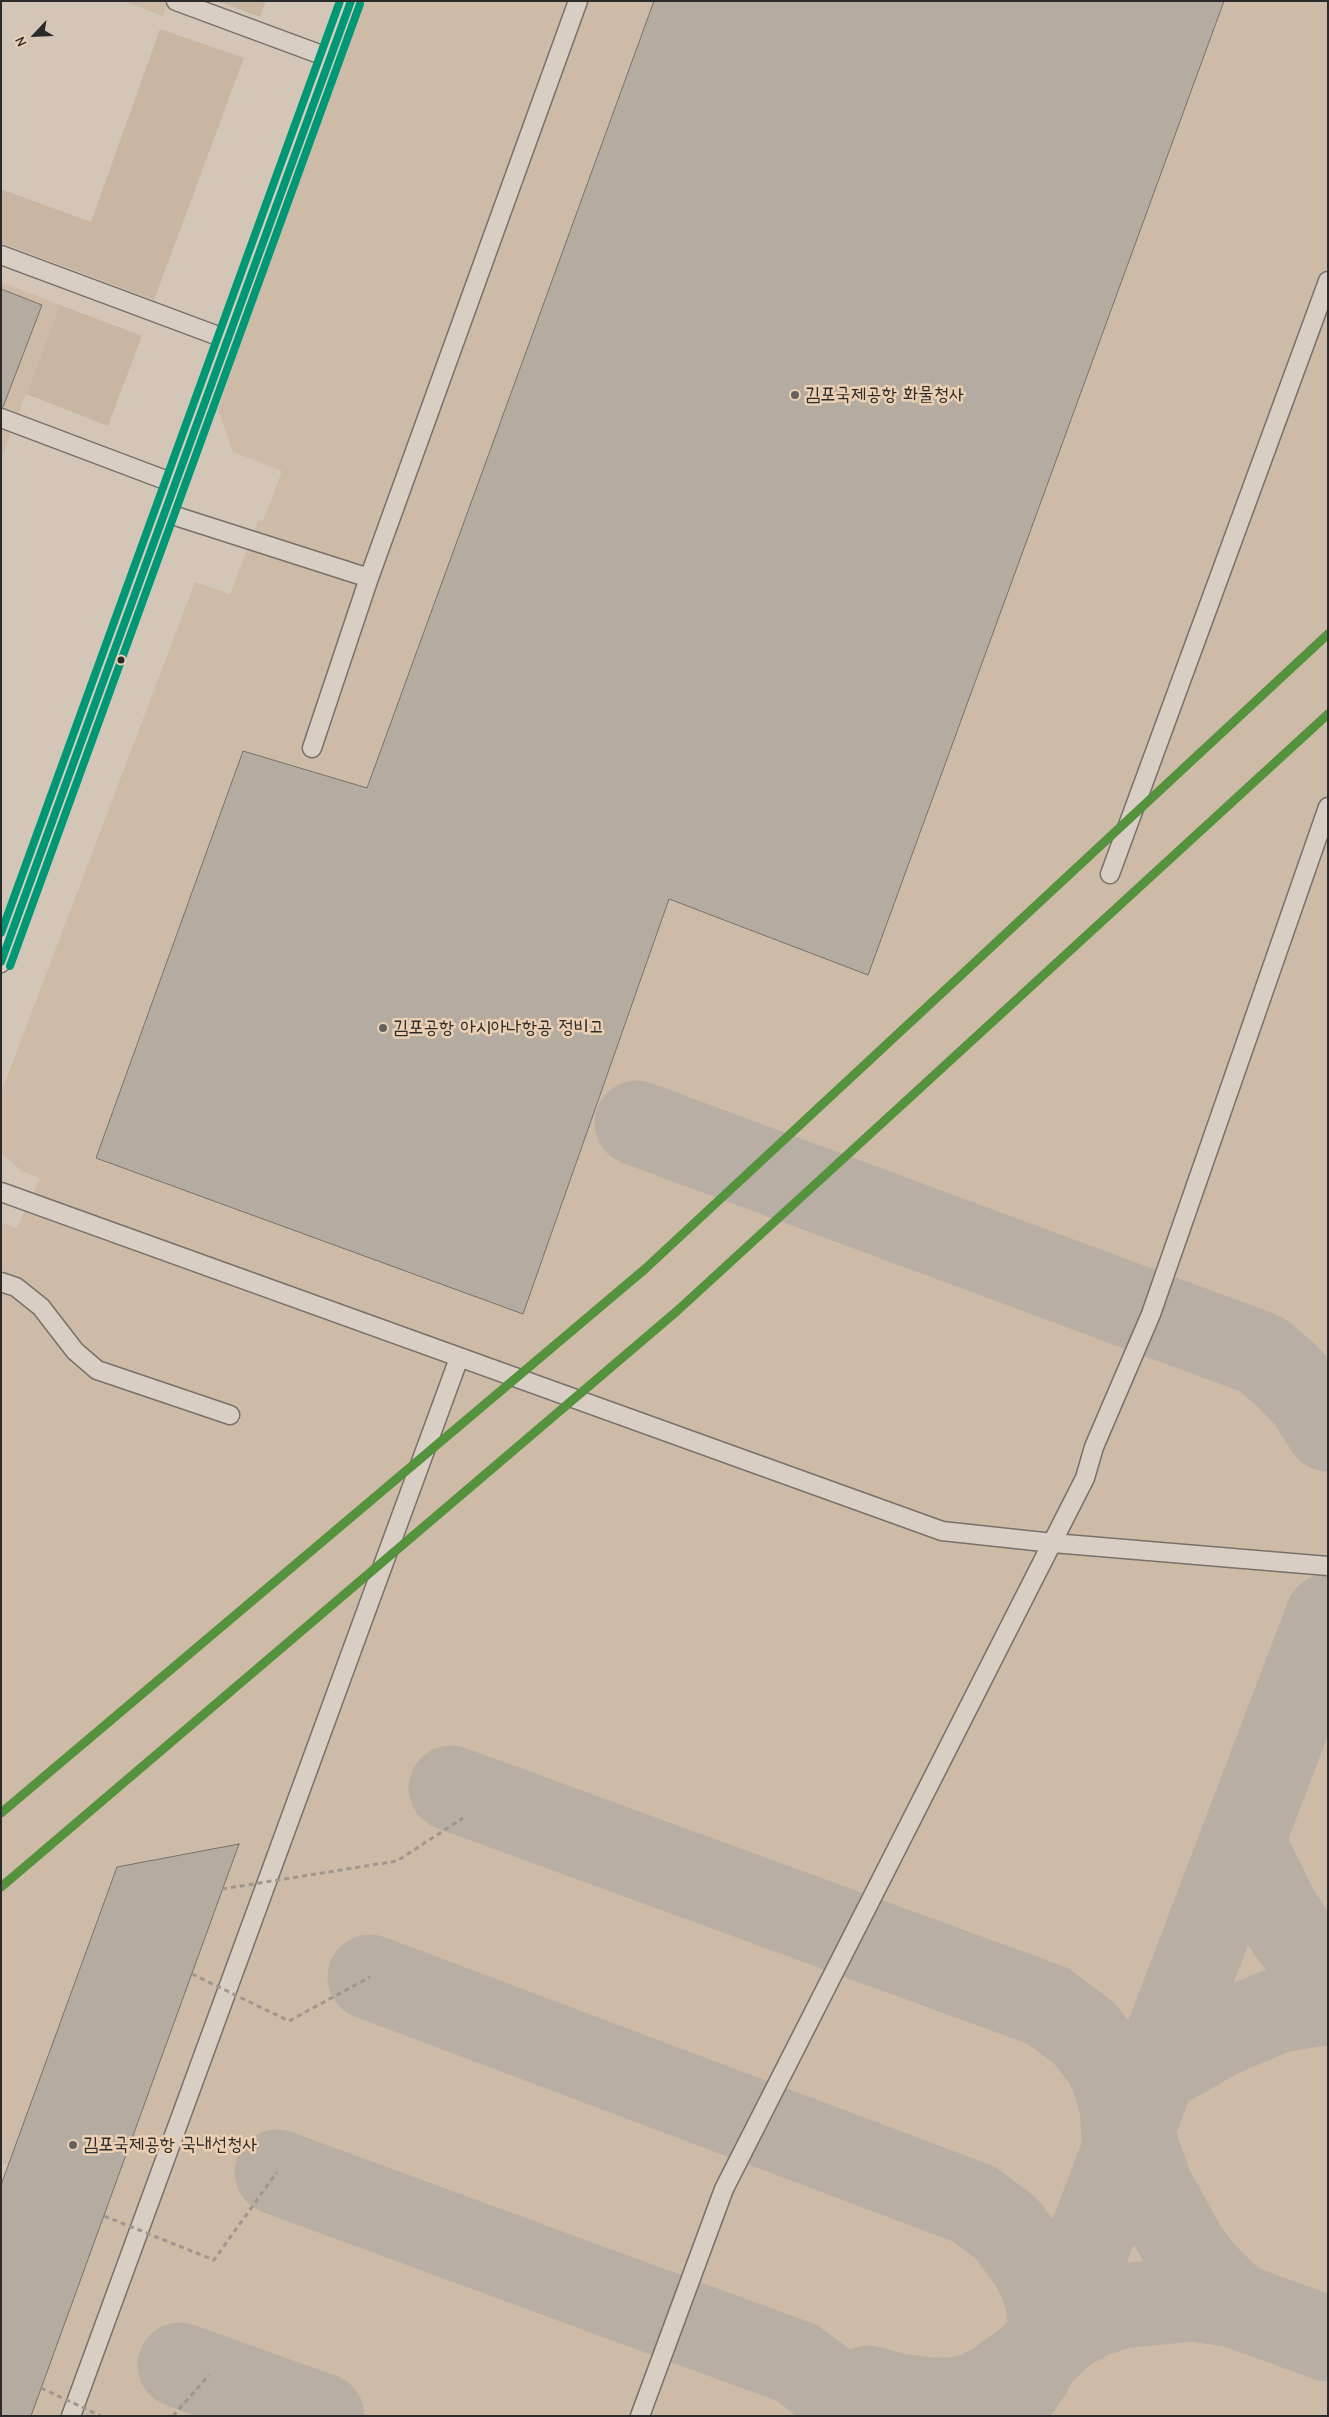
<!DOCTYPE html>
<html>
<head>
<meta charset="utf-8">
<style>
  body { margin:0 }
  #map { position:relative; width:1329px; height:2417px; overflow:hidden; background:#d4c6b7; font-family:"Comic Neue",sans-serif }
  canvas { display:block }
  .frame { position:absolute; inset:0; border:2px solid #2b2b2b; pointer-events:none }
  .north { position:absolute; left:10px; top:10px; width:50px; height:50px; -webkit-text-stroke:4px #ecd0b3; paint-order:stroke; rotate:245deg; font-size:14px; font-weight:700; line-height:20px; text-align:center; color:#2b2b2b }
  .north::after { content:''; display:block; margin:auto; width:18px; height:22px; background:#2b2b2b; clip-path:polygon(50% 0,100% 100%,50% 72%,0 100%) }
</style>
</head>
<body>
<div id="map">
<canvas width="1329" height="2417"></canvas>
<div class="frame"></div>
<div class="north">N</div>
</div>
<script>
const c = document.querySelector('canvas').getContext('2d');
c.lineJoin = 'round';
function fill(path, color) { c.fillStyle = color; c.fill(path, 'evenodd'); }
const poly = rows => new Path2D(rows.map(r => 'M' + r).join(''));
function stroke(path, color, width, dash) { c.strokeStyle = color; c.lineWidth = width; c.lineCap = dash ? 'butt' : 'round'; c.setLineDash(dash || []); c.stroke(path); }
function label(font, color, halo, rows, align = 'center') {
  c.font = font + ' "Comic Neue","Poor Story",sans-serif'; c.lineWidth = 5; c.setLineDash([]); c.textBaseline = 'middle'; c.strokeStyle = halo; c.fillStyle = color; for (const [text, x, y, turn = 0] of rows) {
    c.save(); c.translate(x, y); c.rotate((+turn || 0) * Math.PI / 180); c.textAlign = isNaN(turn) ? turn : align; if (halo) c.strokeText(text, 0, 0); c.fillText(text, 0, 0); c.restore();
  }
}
const built = poly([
  [122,1,168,1,163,16],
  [365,1,1328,1,1328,2416,1,2416,1,2185,8,2165,1,2163,1,1223,17,1228,40,1178,23,1172,1,1153,1,1093,195,582,230,594,258,520,263,521,282,471,233,452,218,410,247,322],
  [1,282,60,305,1,459]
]);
const green = poly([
  [216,1,266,1,260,17],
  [160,29,244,58,154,300,1,243,1,189,91,222],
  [60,305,142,336,108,426,26,394]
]);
const taxiway = poly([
  [637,1123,1261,1354,1287,1376,1308,1398,1328,1429],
  [451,1788,1048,2006,1084,2033,1103,2057,1113,2075,1122,2107,1125,2153],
  [1243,1842,1275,1908,1291,1933,1328,1979],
  [370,1977,974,2204,1007,2229,1031,2262,1042,2282,1048,2304,1051,2331],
  [1156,2071,1219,2035,1279,2010,1328,2002],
  [1132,2134,1150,2186,1186,2251,1203,2273,1235,2305,1328,2339],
  [277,2172,797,2363,820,2380,838,2398,851,2416],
  [1038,2356,1065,2330,1091,2316,1121,2306,1192,2299,1235,2305],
  [180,2365,322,2416],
  [868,2388,897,2396,930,2400,955,2400,977,2395,995,2385,1027,2362,1042,2347],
  [999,2416,1030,2371,1068,2298,1328,1616]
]);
const building = poly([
  [654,1,1224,1,868,975,669,899,523,1314,96,1158,243,751,367,788,654,1],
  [1,289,42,305,3,407,1,407,1,289],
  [239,1844,31,2416,1,2416,1,2185,117,1867,239,1844]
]);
const path = poly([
  [173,2416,209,2375]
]);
const lane = poly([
  [176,1,330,58],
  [1,255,229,340],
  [1,418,176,484],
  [166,513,369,578],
  [312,748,369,578,578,1],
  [1110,874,1328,281],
  [1,963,351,1],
  [1,1192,942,1531,1053,1543,1328,1566],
  [1,1282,16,1287,41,1307,75,1351,97,1370,230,1415],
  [71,2416,459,1358],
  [640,2416,724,2189,1085,1478,1094,1447,1151,1314,1328,807]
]);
const pathBridge = poly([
  [222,1889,397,1861,463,1818],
  [192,1974,289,2021,370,1977],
  [104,2216,214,2260,277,2172],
  [41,2388,101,2416]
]);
const bus1 = poly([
  [1,962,351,1]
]);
const bus2 = poly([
  [10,966,360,4]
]);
const bus3 = poly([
  [1,933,340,1]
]);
const rail1 = poly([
  [1,1813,645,1269,1328,634],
  [1,1887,677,1311,1328,714]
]);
const markers = [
  [795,395,5,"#66615c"],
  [121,660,4.5,"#2b2b2b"],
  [383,1028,5,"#66615c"],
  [73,2145,5,"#66615c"]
];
const poiNames = [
  ["김포국제공항 화물청사",805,395],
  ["김포공항 아시아나항공 정비고",393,1028],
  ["김포국제공항 국내선청사",83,2145]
];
fill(built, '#cebba7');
fill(green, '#c8b6a3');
stroke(taxiway, '#b9aea3', 85);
fill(building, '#b5aca1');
stroke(building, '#77716a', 1);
stroke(lane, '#77716a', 21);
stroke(path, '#9e968f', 3, [5, 4]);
stroke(lane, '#d8cec4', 18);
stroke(pathBridge, '#9e968f', 3, [5, 4]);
stroke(bus1, '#009775', 8);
stroke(bus2, '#009775', 8);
stroke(bus3, '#009775', 8);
stroke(rail1, '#54923d', 9);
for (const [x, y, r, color] of markers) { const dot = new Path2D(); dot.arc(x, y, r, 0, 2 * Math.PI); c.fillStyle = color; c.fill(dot); stroke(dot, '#ecd0b3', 2); }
label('19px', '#2b2b2b', '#ecd0b3', poiNames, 'left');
</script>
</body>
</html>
